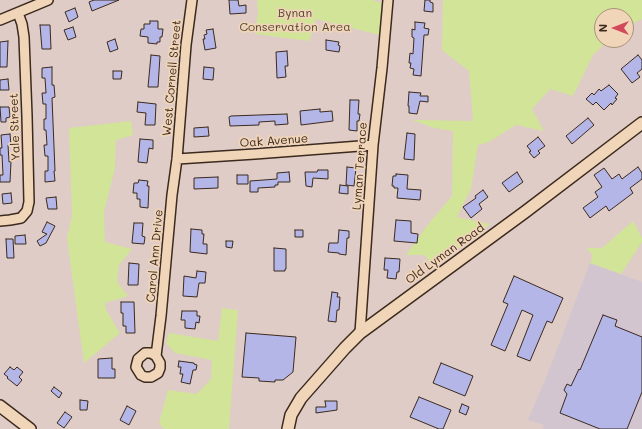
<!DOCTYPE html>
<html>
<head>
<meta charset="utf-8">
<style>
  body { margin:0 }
  #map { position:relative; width:642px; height:429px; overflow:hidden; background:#dfccc6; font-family:Mali,sans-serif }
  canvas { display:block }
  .north { position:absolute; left:594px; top:8px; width:40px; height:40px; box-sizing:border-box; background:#f1d5b8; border:1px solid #a8917a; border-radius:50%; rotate:270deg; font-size:11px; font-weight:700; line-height:16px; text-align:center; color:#3b2a1e }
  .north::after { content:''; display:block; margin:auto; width:14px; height:18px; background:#d1495b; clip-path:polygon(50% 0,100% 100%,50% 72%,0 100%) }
</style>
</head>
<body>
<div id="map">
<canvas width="642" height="429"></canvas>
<div class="north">N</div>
</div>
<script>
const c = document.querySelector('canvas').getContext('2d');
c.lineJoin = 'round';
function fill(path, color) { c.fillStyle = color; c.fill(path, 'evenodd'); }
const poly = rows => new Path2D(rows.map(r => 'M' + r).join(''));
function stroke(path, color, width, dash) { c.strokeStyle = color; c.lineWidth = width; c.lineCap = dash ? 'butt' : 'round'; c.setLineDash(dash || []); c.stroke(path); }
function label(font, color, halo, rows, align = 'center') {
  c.font = font + ' Mali,sans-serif'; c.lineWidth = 3.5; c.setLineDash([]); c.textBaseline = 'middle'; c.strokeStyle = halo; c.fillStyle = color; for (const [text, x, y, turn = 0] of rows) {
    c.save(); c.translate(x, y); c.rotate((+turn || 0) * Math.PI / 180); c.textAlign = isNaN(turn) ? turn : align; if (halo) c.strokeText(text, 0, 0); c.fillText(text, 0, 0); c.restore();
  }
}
const built = poly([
  [590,263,642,282,642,429,543,429,544,425,528,420,546,378]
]);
const green = poly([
  [257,0,372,0,382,3,380,35,316,19,309,41,255,34,258,12],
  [443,0,642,0,642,19,626,27,626,16,602,16,602,40,609,40,593,55,573,96,550,89,532,109,544,131,516,125,489,142,478,145,471,189,457,217,490,224,433,268,425,255,406,255,426,227,452,196,453,131,434,128,412,120,473,121,469,71,442,50],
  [131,121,133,135,116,140,115,168,104,212,105,242,132,249,119,265,117,282,128,296,105,303,106,310,120,333,84,363,67,238,72,215,69,128],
  [633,221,642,238,642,242,621,274,590,263,593,256,587,248,602,248],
  [222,308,238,310,229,429,164,429,159,423,168,390,197,394,211,379,212,360,175,353,166,343,169,333,218,341]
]);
const building = poly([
  [94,0,119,0,92,11,89,2,94,0],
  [229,0,238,0,239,6,246,5,246,13,230,14,229,0],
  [425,0,430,0,430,2,433,3,433,12,424,11,425,0],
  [75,8,78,17,69,22,65,12,75,8],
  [150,21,158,21,158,29,163,29,162,37,160,37,160,42,157,42,157,44,148,43,148,37,140,36,141,29,144,29,144,24,150,24,150,21],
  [415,22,425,23,424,28,429,29,428,35,424,35,421,76,413,75,414,69,410,68,411,63,409,63,410,53,413,54,414,38,412,37,412,29,415,30,415,22],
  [40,25,50,25,51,49,42,49,40,25],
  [73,27,76,37,68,40,64,30,73,27],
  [213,29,216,48,205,50,203,39,205,39,204,35,207,34,206,30,213,29],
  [115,39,118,49,110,52,107,42,115,39],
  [326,40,339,42,338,45,340,46,339,52,326,50,326,40],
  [8,41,7,67,0,67,0,42,8,41],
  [287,51,288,66,285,66,286,77,277,78,276,52,287,51],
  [151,55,160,56,158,87,148,87,151,55],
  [638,55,642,60,642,69,637,73,640,77,632,83,621,69,638,55],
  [52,67,52,85,54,85,55,97,52,98,55,171,54,171,55,181,45,182,45,171,48,171,48,156,45,156,44,145,47,145,46,130,44,130,44,119,46,119,46,104,43,104,42,93,46,93,45,78,42,78,42,68,52,67],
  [204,67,214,68,213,80,203,79,204,67],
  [113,71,122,71,121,79,113,79,113,71],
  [8,79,9,90,0,90,0,80,8,79],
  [609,85,618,94,615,98,617,99,612,105,611,103,604,110,596,102,593,105,586,99,592,93,594,95,599,89,601,91,609,85],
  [409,92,421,93,420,96,428,96,428,102,420,101,417,114,409,113,409,106,408,106,409,92],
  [350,100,359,100,358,114,360,114,359,121,357,121,357,131,349,130,350,100],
  [138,102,156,104,155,125,145,125,146,113,137,112,138,102],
  [0,107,9,107,10,117,6,118,6,122,1,122,0,107],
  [320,109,320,112,332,111,333,121,301,125,300,111,320,109],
  [287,114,288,124,275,125,275,121,259,122,259,125,230,126,229,117,231,116,287,114],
  [588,118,594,125,572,144,566,136,588,118],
  [208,127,209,136,194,137,194,128,208,127],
  [407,133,415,134,414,160,404,159,407,133],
  [10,134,11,145,8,145,9,162,11,161,10,182,0,182,0,175,3,175,2,155,0,155,0,148,2,148,1,135,10,134],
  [538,137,545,146,538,151,540,153,534,158,529,152,531,151,527,146,538,137],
  [140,139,153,140,153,149,149,148,147,163,138,162,140,139],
  [347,167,356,168,354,186,346,185,347,167],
  [638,167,642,173,642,179,630,188,633,193,609,211,606,206,590,218,583,208,598,197,595,192,602,187,594,175,604,168,612,179,619,174,622,179,638,167],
  [318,170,328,170,328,179,313,178,312,187,306,186,305,172,317,172,318,170],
  [289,172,290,182,278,182,278,185,275,185,275,187,258,188,258,192,250,192,250,181,277,179,277,173,289,172],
  [517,172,523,182,509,192,502,183,517,172],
  [396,174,408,175,407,189,421,190,420,200,397,198,398,188,394,188,394,186,392,186,393,176,396,176,396,174],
  [237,175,248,175,248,184,237,184,237,175],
  [218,177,218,188,194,189,194,178,218,177],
  [139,180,148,181,147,186,149,186,148,208,140,207,140,199,137,199,137,193,133,193,134,183,138,183,139,180],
  [340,185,348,186,348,194,339,193,340,185],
  [483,190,488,197,479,204,482,209,471,218,463,207,476,198,475,196,483,190],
  [11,193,12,203,3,204,2,194,11,193],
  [56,197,57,209,48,209,46,198,56,197],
  [396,220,411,221,411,233,418,234,417,243,394,241,396,220],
  [47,222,55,226,46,243,40,246,37,241,47,234,42,232,47,222],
  [134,223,143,223,142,236,145,237,144,244,132,243,134,223],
  [191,229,202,230,202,234,204,234,203,244,207,244,207,254,190,252,191,229],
  [295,230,303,230,303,237,295,237,295,230],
  [339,230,349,231,349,238,347,238,346,255,339,254,339,253,328,252,329,243,338,243,339,230],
  [25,235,26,244,15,244,15,236,25,235],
  [6,239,13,239,14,258,7,258,6,239],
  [226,241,233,241,232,248,226,247,226,241],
  [274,248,286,249,286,269,285,269,285,271,274,271,274,248],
  [385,258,400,259,399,272,397,272,396,279,387,278,388,270,384,270,385,258],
  [129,263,139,264,138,285,128,285,129,263],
  [197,271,206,272,205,283,199,283,197,297,183,296,184,276,196,278,197,271],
  [514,276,563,298,552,323,547,321,530,361,517,356,533,315,522,310,505,351,491,345,508,304,503,302,514,276],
  [332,292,338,293,337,297,340,297,339,310,337,310,336,322,328,321,332,292],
  [121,302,134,302,135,333,126,333,126,326,123,326,123,313,121,313,121,302],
  [182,311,197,311,197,316,200,316,199,323,196,322,195,329,185,328,185,320,181,320,182,311],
  [603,315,617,320,615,326,642,337,642,392,627,429,600,429,560,413,567,394,564,390,567,384,571,386,579,369,580,370,603,315],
  [246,333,296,337,293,372,283,380,275,380,275,382,259,381,259,378,242,377,246,333],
  [112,358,112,369,115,369,115,378,98,378,98,359,112,358],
  [179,361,194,363,194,364,197,365,196,370,193,370,190,384,181,382,183,374,180,374,181,367,178,367,179,361],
  [441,363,473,376,465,396,433,383,441,363],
  [10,367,14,370,17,367,23,372,19,377,22,380,17,386,7,378,8,377,4,374,10,367],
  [54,387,62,393,59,398,51,391,54,387],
  [419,397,451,410,443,429,439,429,410,417,419,397],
  [80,400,88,401,87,410,80,410,80,400],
  [325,401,337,401,337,410,316,413,316,407,326,407,325,401],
  [462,404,469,407,466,415,459,412,462,404],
  [127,406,136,411,129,425,120,420,127,406],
  [65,412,72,417,64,428,57,423,65,412]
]);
const minor = poly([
  [0,20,48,0],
  [177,159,255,154,373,145],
  [0,221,10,220,21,218,27,211,29,202,27,116,24,37,22,24,18,13],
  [360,333,373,145,382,68,388,0],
  [156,356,151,353,145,353,138,359,136,367,141,375,145,377,151,377,158,373,160,368,160,363,156,356,161,316,172,195,177,159,186,45,192,0]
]);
const major = poly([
  [0,406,30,429],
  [288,429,291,415,301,398,345,348,360,333,525,212,642,123]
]);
const parkNames = [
  ["Bynan",295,13],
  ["Conservation Area",295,27]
];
const streetNames = [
  ["West Cornell Street",172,78,-85],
  ["Yale Street",15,127,-92],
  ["Oak Avenue",274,141,-4],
  ["Lyman Terrace",360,166,-86],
  ["Old Lyman Road",445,254,-36],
  ["Carol Ann Drive",155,256,-85]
];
fill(built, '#d2c5d0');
fill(green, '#d1e498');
fill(building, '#b4b6e7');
stroke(building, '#3b2a1e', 1);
stroke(minor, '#3b2a1e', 12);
stroke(major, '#3b2a1e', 14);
stroke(minor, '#f1d5b8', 9);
stroke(major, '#f1d5b8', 11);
label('12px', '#524630', '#f1d5b8', parkNames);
label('12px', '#3b2a1e', '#f1d5b8', streetNames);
</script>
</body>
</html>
